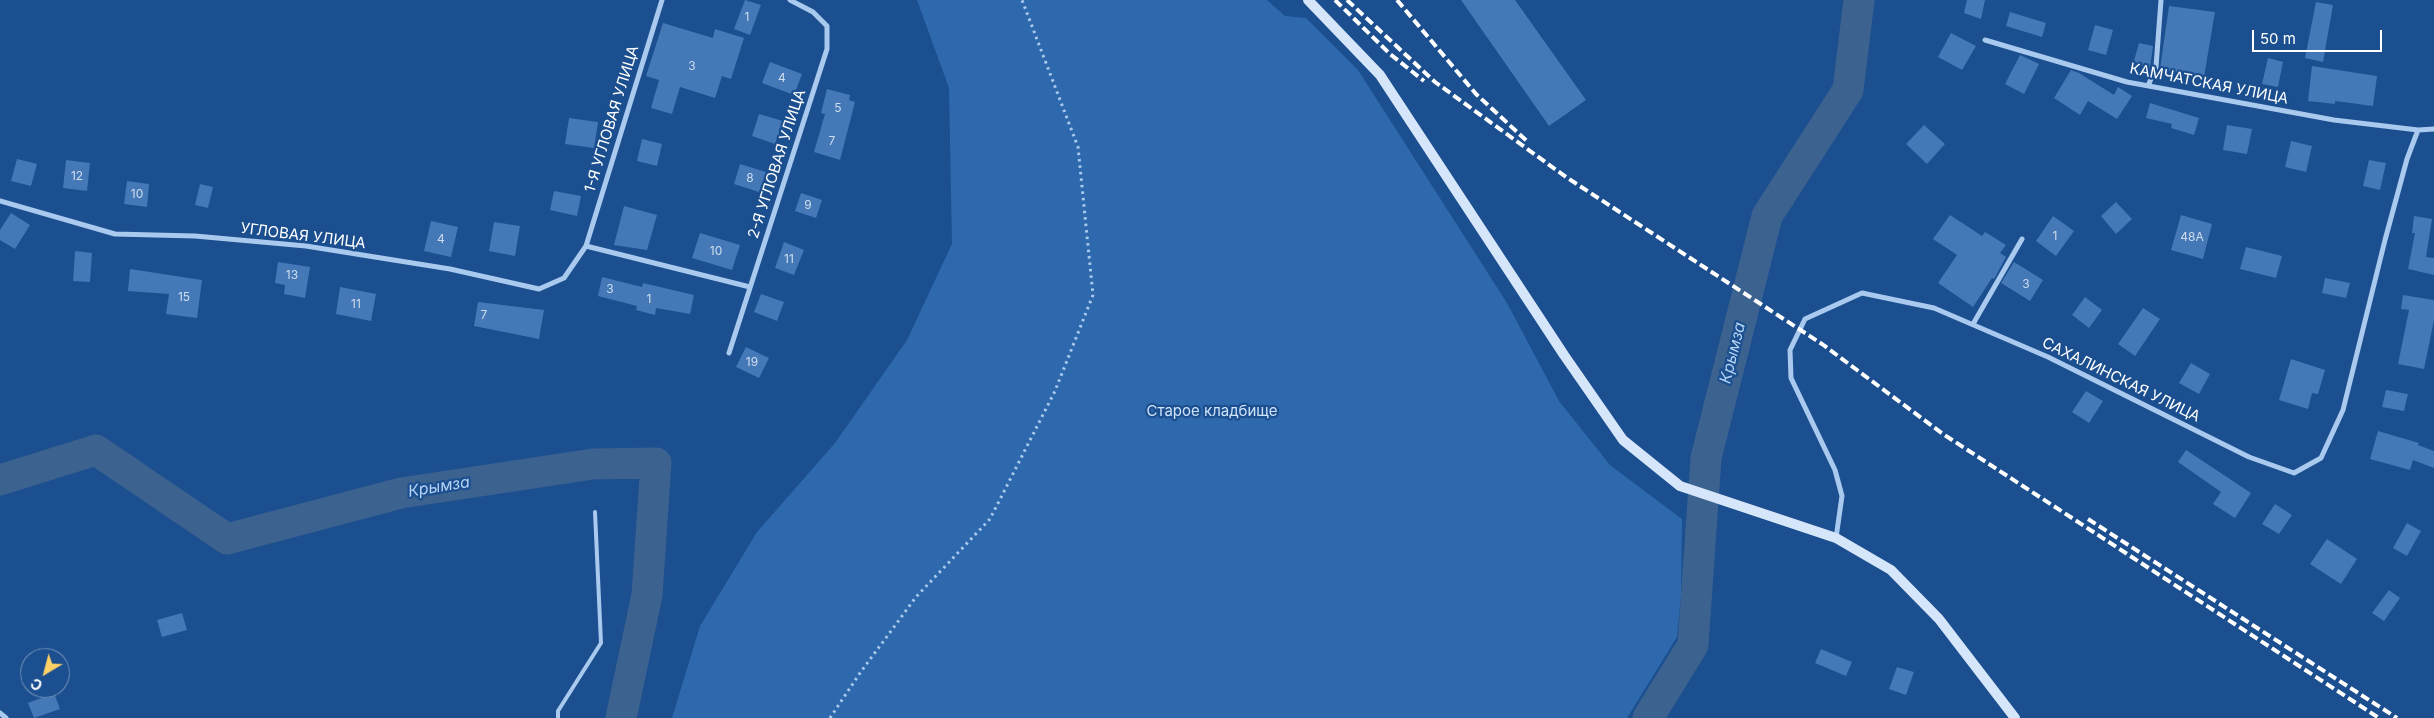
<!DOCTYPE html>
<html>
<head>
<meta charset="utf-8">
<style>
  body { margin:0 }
  #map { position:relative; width:2434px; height:718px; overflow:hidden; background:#1b4f8f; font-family:Inter,sans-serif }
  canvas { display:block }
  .north { position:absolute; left:20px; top:648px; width:50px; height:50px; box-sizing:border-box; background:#1b4f8f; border:1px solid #7695bc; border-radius:50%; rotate:217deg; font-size:14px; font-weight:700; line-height:20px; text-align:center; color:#fff }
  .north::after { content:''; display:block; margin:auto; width:18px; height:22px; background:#ffd166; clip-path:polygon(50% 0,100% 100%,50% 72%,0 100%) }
  .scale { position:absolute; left:2252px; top:30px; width:130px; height:22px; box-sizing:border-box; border:2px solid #fff; border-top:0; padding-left:6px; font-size:15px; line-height:18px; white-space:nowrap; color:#fff; -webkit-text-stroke:4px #1b4f8f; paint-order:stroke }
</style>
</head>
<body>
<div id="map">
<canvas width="2434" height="718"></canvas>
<div class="north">С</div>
<div class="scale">50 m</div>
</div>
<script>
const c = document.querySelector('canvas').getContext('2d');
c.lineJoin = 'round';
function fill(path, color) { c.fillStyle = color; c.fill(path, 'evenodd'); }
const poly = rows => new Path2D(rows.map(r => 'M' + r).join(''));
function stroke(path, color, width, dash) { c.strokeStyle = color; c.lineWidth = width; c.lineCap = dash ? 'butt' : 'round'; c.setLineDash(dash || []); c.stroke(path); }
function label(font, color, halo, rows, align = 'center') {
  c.font = font + ' Inter,sans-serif'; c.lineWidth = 4.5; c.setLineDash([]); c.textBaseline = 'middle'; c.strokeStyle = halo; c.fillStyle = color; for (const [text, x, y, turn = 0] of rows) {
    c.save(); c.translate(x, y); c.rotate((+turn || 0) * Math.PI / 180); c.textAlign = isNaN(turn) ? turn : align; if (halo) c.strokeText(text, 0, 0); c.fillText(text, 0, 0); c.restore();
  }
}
const green = poly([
  [917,0,1267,0,1285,16,1306,18,1358,70,1507,303,1559,401,1610,465,1682,519,1681,595,1677,637,1627,718,672,718,700,626,757,532,835,443,907,340,952,244,949,88]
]);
const river = poly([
  [0,480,96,450,227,539,401,493,593,464,656,463,647,595,621,718],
  [1648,718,1693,645,1706,458,1767,216,1848,90,1859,0]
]);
const building = poly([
  [745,0,761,5,750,35,734,29],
  [1461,0,1515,0,1586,100,1549,126],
  [1967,0,1985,0,1981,19,1964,13],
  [2316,2,2333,5,2323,62,2305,58],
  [2169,6,2215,12,2204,77,2160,69],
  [2010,12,2046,23,2042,37,2006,26],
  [663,23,713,38,715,29,744,38,731,79,722,76,715,98,680,87,672,114,651,108,659,80,646,76],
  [2095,25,2113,30,2106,55,2088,50],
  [1951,33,1976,46,1962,70,1938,57],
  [2139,43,2153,46,2150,68,2133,64],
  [2020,55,2039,64,2024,94,2005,84],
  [2268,58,2283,62,2278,87,2262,84],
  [770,62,802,74,794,95,762,83],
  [2312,66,2377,76,2373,106,2335,101,2335,104,2308,101],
  [2071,70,2079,73,2114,95,2118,87,2132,96,2117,119,2088,101,2080,115,2054,98],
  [827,89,850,95,849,100,855,102,840,160,814,152,825,114,821,113],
  [2150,103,2199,118,2194,135,2171,128,2172,124,2146,118],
  [759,114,783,121,775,144,752,136],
  [569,118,598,122,594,148,565,144],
  [1924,125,1945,144,1927,164,1906,144],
  [2227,125,2252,129,2247,154,2223,150],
  [642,139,662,144,657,166,637,161],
  [2291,141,2312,146,2306,172,2285,167],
  [17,159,37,164,31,186,11,181],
  [66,160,90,163,87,191,63,188],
  [2369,160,2386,163,2380,190,2363,186],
  [740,164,766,172,759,192,734,184],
  [127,181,149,184,147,207,124,204],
  [200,184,213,187,208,208,195,205],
  [554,191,581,196,577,216,550,210],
  [801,193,822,200,816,218,795,211],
  [2116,202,2132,219,2116,234,2101,216],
  [624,206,657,215,647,250,614,245],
  [11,213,30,225,15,249,0,240,0,230],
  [1950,215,1982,236,1985,232,2006,245,2000,253,2006,257,1994,279,1992,278,1973,307,1938,283,1957,255,1933,239],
  [2181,215,2212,224,2203,259,2171,250],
  [2053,216,2074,231,2056,256,2036,241],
  [2414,216,2432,219,2426,257,2434,258,2434,275,2408,269,2415,233,2412,233],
  [431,221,458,227,451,257,424,251],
  [494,222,520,226,515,256,489,251],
  [700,233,740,245,732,270,692,258],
  [784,242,804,250,794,275,775,268],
  [2246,247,2282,256,2276,278,2240,269],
  [75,251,92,253,90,282,73,281],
  [278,262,310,267,305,298,284,294,285,285,275,283],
  [2014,262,2043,280,2030,301,2001,283],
  [130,269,202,280,197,318,166,314,169,294,128,291],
  [602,277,642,287,643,283,694,295,690,314,656,308,655,315,636,310,637,306,598,296],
  [2325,278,2350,283,2346,298,2322,293],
  [340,287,376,294,371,321,336,314],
  [761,294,784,302,777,321,754,312],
  [2403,295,2434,300,2434,320,2424,369,2398,364,2409,310,2401,309],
  [2085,297,2102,310,2089,328,2072,315],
  [478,302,544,310,539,339,474,326],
  [2143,308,2160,319,2135,356,2118,344],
  [746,347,769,358,759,378,736,367],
  [2291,359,2325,370,2318,394,2312,393,2308,409,2279,400],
  [2191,363,2210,374,2199,394,2179,383],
  [2386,390,2408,394,2404,411,2382,407],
  [2086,391,2103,401,2089,423,2072,412],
  [2378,431,2419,443,2418,445,2434,451,2434,468,2413,460,2410,470,2370,459],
  [2186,450,2251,493,2235,518,2213,504,2221,492,2178,462],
  [2275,504,2292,515,2279,534,2262,524],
  [2407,523,2421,531,2407,556,2393,548],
  [2327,539,2357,559,2341,584,2310,564],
  [2389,590,2400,598,2384,621,2372,613],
  [182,613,187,630,162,637,157,620],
  [1821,649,1852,662,1846,676,1815,663],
  [1897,667,1914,672,1906,695,1889,689],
  [54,693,60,709,34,718,28,703]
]);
const path = poly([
  [830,718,860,673,916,597,990,519,1055,391,1093,295,1078,147,1022,0]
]);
const lane = poly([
  [558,718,558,711,601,643,595,512]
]);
const street = poly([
  [1985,40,2127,82,2334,120,2418,130,2434,129],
  [2148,86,2156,67,2161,0],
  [0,201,115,234,195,236,306,246,450,269,539,289,564,278,586,246,662,0],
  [586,246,750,287],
  [1973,324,2022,239],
  [729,353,827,49,827,26,813,12,790,0],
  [1836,538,1842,496,1835,470,1791,378,1790,350,1805,319,1862,293,1934,308,2048,357,2249,457,2294,473,2321,458,2343,410,2385,240,2407,159,2418,130],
  [0,713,6,718]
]);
const secondary = poly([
  [1308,0,1380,75,1564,355,1623,440,1680,486,1836,538,1891,570,1939,619,2015,718]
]);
const rail = poly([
  [1335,0,1390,54,1424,81],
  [1347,0,1435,82,1566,177,1822,344,1943,434,2379,718],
  [1397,0,1476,94,1529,143],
  [2088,519,2397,718]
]);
const numberNames = [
  ["1",747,17],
  ["3",692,66],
  ["4",782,78],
  ["5",838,108],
  ["7",832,141],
  ["12",77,176],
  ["8",750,178],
  ["10",137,194],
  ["9",808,205],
  ["1",2055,236],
  ["48А",2192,237],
  ["4",441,239],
  ["10",716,251],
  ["11",789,259],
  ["13",292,275],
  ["3",2026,284],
  ["3",610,289],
  ["15",184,297],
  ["1",649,299],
  ["11",356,304],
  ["7",484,315],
  ["19",752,362]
];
const streetNames = [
  ["КАМЧАТСКАЯ УЛИЦА",2209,84,11],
  ["1-Я УГЛОВАЯ УЛИЦА",612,119,-73],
  ["2-Я УГЛОВАЯ УЛИЦА",777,164,-72],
  ["УГЛОВАЯ УЛИЦА",303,236,7],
  ["САХАЛИНСКАЯ УЛИЦА",2121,380,26]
];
const parkNames = [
  ["Старое кладбище",1212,411]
];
const waterNames = [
  ["Крымза",1733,353,-76],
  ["Крымза",439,487,-9]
];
fill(green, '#2e69ad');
stroke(river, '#3c6290', 31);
fill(building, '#4478b7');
stroke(path, '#a9c9ee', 3, [2.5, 4]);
stroke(lane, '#a9c9ee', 4);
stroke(street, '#a9c9ee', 5);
stroke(secondary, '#d6e6fa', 10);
stroke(rail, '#fff', 4, [9, 4]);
label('12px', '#d0dded', null, numberNames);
label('15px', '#fff', '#1b4f8f', streetNames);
label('15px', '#cfe3fa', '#1b4f8f', parkNames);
label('italic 16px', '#b5d3f5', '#1b4f8f', waterNames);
</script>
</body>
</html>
